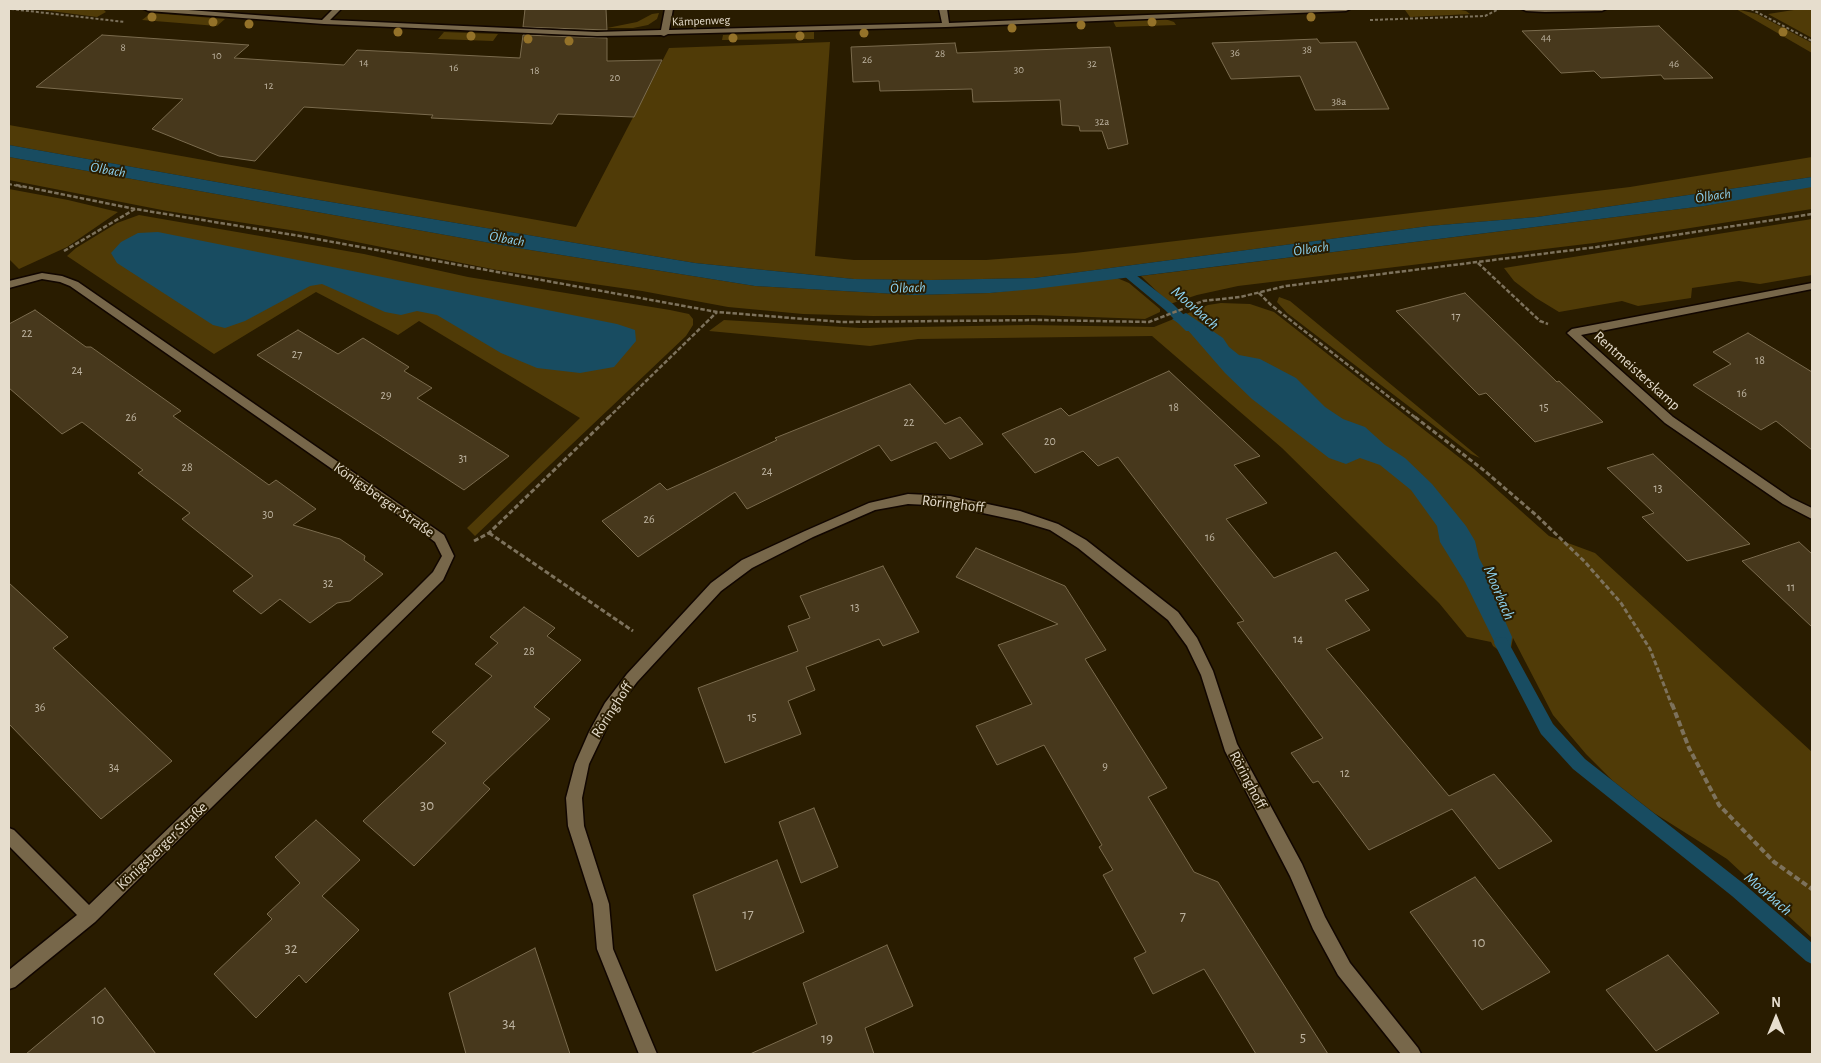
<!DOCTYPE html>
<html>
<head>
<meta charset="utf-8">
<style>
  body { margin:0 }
  #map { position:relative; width:1821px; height:1063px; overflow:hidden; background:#291c00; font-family:"Alegreya Sans",sans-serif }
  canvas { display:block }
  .frame { position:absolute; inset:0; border:10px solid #e6ddcd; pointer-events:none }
  .north { position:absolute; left:1751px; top:993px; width:50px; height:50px; -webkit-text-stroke:4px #291c00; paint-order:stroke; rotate:0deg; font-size:14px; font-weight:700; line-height:20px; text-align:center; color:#e6ddcd }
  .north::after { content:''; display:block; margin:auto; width:18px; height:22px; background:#e6ddcd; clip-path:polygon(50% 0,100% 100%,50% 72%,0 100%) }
</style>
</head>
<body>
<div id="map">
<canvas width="1821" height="1063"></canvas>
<div class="frame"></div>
<div class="north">N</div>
</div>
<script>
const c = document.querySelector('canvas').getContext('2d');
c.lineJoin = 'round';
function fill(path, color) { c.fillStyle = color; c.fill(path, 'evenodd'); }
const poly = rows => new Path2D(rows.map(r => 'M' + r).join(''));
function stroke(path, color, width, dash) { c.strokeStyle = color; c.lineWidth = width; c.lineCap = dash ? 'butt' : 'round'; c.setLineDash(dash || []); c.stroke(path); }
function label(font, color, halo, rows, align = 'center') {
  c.font = font + ' "Alegreya Sans",sans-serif'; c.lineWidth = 4; c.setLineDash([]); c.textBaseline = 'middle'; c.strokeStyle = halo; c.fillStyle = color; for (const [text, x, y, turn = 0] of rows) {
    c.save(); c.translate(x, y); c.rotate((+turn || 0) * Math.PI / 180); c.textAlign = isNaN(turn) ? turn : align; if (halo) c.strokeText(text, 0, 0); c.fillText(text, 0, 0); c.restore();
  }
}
const green = poly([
  [35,9,103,9,106,12,97,17],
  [1456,9,1466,11,1470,14,1410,17,1405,10],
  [1736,9,1757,14,1812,43,1812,53],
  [1800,9,1812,9,1812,38,1768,14],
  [151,13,225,19,217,26,142,20],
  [659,13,657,19,648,25,633,28,607,28,637,22,652,14],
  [1165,19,1174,22,1176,25,1116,27,1113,21],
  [444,32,498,34,493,41,438,39],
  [814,32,814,39,722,40,723,35],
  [830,42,815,256,854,260,986,260,1075,253,1630,187,1812,157,1812,177,1537,217,1429,226,1034,278,931,280,854,279,695,263,301,197,9,145,9,125,576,227,669,48],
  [9,157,524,249,755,286,914,295,990,293,1117,278,1129,283,1160,309,1160,312,1145,319,1036,315,873,316,803,314,728,307,642,291,497,270,316,234,167,211,9,180],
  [1812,185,1812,209,1594,243,1238,286,1197,295,1170,304,1141,276,1704,206],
  [9,189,68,200,118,212,67,247,19,269,9,259],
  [139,215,364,254,468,277,670,310,689,314,693,319,693,325,686,336,475,536,467,528,580,418,419,321,398,335,316,292,214,354,67,256,76,248,117,223],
  [1812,219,1812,275,1760,284,1739,281,1692,288,1691,298,1638,306,1622,301,1559,312,1536,298,1514,281,1504,268],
  [1279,297,1290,301,1480,458,1471,454,1287,313,1277,302],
  [1221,303,1250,304,1274,312,1474,469,1549,536,1595,553,1812,752,1812,938,1727,859,1654,813,1613,781,1586,754,1553,715,1513,638,1509,658,1493,646,1491,642,1467,637,1439,603,1282,448,1152,336,918,339,870,346,709,331,724,320,861,328,1028,325,1154,327,1208,305]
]);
const water = poly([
  [9,145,301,197,695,263,854,279,931,280,1034,278,1429,226,1537,217,1812,177,1812,187,1704,206,1035,289,990,293,914,295,755,286,524,249,9,157],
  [158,232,617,324,635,330,636,341,614,367,580,373,537,368,501,353,437,315,417,311,401,315,385,312,322,284,310,286,245,321,225,328,213,325,117,263,111,253,121,242,138,233],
  [1186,313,1223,338,1229,347,1239,355,1260,359,1296,378,1325,407,1343,419,1365,427,1385,445,1405,458,1432,484,1466,526,1475,541,1479,558,1499,595,1498,605,1512,637,1509,658,1501,653,1495,643,1465,582,1440,542,1437,526,1411,490,1380,465,1360,458,1346,464,1329,458,1252,399,1225,373,1186,328,1172,319]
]);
const stream = poly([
  [1128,271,1132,272,1173,304,1194,325,1196,328,1194,331,1186,331,1165,310,1124,276,1122,274,1124,272,1128,271],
  [1501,637,1506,638,1553,724,1585,759,1744,884,1812,943,1812,964,1806,961,1732,896,1573,769,1541,734,1494,643,1496,638,1501,637]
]);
const building = poly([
  [525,9,606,9,607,30,523,27,525,9],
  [1659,26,1713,78,1664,79,1661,75,1601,78,1594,71,1561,73,1522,31,1659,26],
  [102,35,249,45,234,58,344,65,357,50,520,58,523,35,607,38,607,61,662,60,634,117,558,114,552,124,431,118,433,115,304,107,255,161,219,156,152,129,183,99,36,87,102,35],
  [1317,39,1320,43,1356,42,1389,109,1315,110,1300,76,1231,79,1212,43,1317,39],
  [955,43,957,53,1110,47,1128,144,1108,149,1102,131,1080,131,1079,126,1062,125,1060,100,973,102,972,89,880,91,879,81,853,82,851,47,955,43],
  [1465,293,1557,382,1559,381,1603,422,1535,442,1486,393,1479,395,1396,311,1465,293],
  [35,310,86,347,91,347,181,411,173,416,269,485,276,480,316,509,293,525,340,539,365,556,364,560,383,574,350,601,337,603,310,623,280,599,261,614,233,591,253,576,182,519,190,513,138,473,143,470,82,422,62,434,9,388,9,324,35,310],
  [298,330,338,354,363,338,409,367,404,371,432,388,417,398,509,456,464,490,257,355,298,330],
  [1748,333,1812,372,1812,450,1776,421,1761,430,1693,385,1731,364,1713,352,1748,333],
  [1169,371,1260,456,1234,465,1267,503,1226,519,1274,578,1336,552,1369,590,1345,600,1370,630,1326,649,1449,796,1494,774,1552,841,1499,869,1452,809,1369,850,1318,781,1313,783,1291,753,1323,738,1237,623,1244,621,1118,457,1098,466,1083,451,1035,473,1002,434,1061,408,1069,416,1169,371],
  [910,384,945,424,960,417,983,444,950,459,936,442,891,461,879,445,747,509,735,492,638,557,602,521,660,483,667,490,777,440,775,438,910,384],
  [1653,454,1750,544,1687,561,1642,517,1654,513,1607,468,1653,454],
  [1799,542,1812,554,1812,627,1742,561,1799,542],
  [976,548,1065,586,1106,650,1085,659,1167,788,1148,797,1194,872,1218,882,1328,1054,1256,1054,1204,969,1153,994,1134,958,1146,952,1103,875,1113,870,1099,847,1102,845,1044,745,997,765,976,726,1032,704,998,645,1058,624,956,577,976,548],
  [883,566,919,632,883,646,879,639,806,667,815,690,788,701,801,734,725,763,698,688,798,651,788,626,810,618,800,596,883,566],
  [9,583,68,637,53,648,172,761,101,819,9,724,9,583],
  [524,607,555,628,547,636,581,660,534,707,550,719,483,783,490,789,414,866,363,821,446,743,432,732,492,676,475,664,498,643,490,637,524,607],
  [814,808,838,867,801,883,779,822,814,808],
  [316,820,360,860,322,896,359,930,306,983,299,975,256,1018,214,974,272,919,267,914,300,883,275,857,316,820],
  [777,860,804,932,716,971,693,895,777,860],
  [1475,877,1550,972,1482,1010,1410,912,1475,877],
  [887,945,913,1006,865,1028,874,1054,750,1054,817,1024,803,983,887,945],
  [535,948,570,1054,466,1054,449,993,535,948],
  [1668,955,1719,1013,1656,1051,1606,990,1668,955],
  [105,988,156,1054,26,1054,105,988]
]);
const pathFar3 = poly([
  [11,9,125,22],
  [1751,9,1812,41],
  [1370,20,1485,16,1499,9],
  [9,184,22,187]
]);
const pathFar2 = poly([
  [16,185,135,209,300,236,717,312,842,322,1041,320,1149,322,1203,301,1240,297,1286,286,1597,247,1812,214],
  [64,251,135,209],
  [1478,263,1540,321,1548,324],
  [1259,293,1271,305,1416,418],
  [608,418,717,312]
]);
const pathFar1 = poly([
  [1415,417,1486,472,1536,515,1585,562,1621,603,1650,649,1672,706],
  [489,533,633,631],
  [474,541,489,533,609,417]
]);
const path = poly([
  [1672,704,1689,748,1719,805,1774,862,1812,889]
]);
const minor = poly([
  [144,9,175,9,322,20,333,9,341,9,330,20,597,32,661,30,665,9,673,9,669,30,942,23,939,9,947,9,949,23,1296,9,1350,9,1346,11,946,27,668,34,664,36,661,35,597,36,324,24,148,11,144,9],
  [1522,9,1606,9,1602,11,1545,12,1526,11,1522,9],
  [42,273,62,276,78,282,444,535,454,556,443,580,95,922,15,987,9,989,9,970,77,915,9,846,9,828,14,830,89,905,412,593,433,572,442,556,435,542,418,529,70,286,60,282,42,279,9,288,9,281,42,273],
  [1812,283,1812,289,1581,335,1673,417,1791,498,1812,508,1812,519,1783,504,1665,423,1567,333,1572,329,1812,283],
  [908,494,950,496,1020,511,1058,524,1086,540,1178,612,1197,638,1213,671,1237,744,1302,864,1325,917,1350,963,1418,1048,1421,1054,1401,1054,1338,975,1313,929,1290,876,1225,751,1201,675,1187,646,1168,620,1078,548,1050,530,1020,521,950,506,908,504,875,510,813,537,752,568,721,591,637,682,615,711,600,741,589,764,582,798,584,826,609,904,613,949,657,1054,639,1054,597,949,593,904,568,826,566,798,575,764,589,732,605,703,627,674,711,583,742,560,805,531,869,503,908,494]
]);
const trees = [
  [152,17],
  [1311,17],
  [213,22],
  [1152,22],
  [249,24],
  [1081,25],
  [1012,28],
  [398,32],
  [1783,32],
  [864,33],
  [471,36],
  [800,36],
  [733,38],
  [528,39],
  [569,41]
];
const farNumbernames = [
  ["44",1546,38],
  ["8",123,48],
  ["38",1307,50],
  ["36",1235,53],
  ["28",940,54],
  ["10",217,56],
  ["26",867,60],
  ["14",364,63],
  ["32",1092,64],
  ["46",1674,64],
  ["16",454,68],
  ["30",1019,70],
  ["18",535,71],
  ["20",615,78],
  ["12",269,86],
  ["38a",1339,102],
  ["32a",1102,122]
];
const farStreetnames = [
  ["Kämpenweg",701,21,-2]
];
const numberNames = [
  ["17",1456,316],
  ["22",27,333],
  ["27",297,354],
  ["18",1760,360],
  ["24",77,370],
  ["16",1742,393],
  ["29",386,395],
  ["18",1174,407],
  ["15",1544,407],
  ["26",131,417],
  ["22",909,422],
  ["20",1050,441],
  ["31",463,458],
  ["28",187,467],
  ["24",767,471],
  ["13",1658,488],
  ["30",268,514],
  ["26",649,519],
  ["16",1210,537],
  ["32",328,583],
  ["11",1791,587],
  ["13",855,607],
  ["14",1298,639],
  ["28",529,651],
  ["36",40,707],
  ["15",752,717],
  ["9",1105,766],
  ["34",114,767],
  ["12",1345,773]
];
const farWaternames = [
  ["Ölbach",108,170,10],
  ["Ölbach",1713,196,-8],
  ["Ölbach",507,239,10],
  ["Ölbach",1311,249,-8],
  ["Ölbach",908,288,-2]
];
const streetNames = [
  ["Rentmeisterskamp",1637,371,42],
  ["Königsberger Straße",384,500,35],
  ["Röringhoff",953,504,7],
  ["Röringhoff",612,710,-57],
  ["Röringhoff",1248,780,62],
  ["Königsberger Straße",162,846,-44]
];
const nearNumbernames = [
  ["30",427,805],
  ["17",748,914],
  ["7",1183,916],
  ["10",1479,942],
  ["32",291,948],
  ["10",98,1019],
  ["34",509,1023],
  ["5",1303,1037],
  ["19",827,1038]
];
const waterNames = [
  ["Moorbach",1195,308,41],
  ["Moorbach",1499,593,67],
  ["Moorbach",1768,894,41]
];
fill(green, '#503b07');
fill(water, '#184c61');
fill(stream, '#184c61');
fill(building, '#47381c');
stroke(building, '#7a6b4d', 1);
stroke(minor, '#110600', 3);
stroke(pathFar3, '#7d725c', 2, [3, 2]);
stroke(pathFar2, '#7d725c', 2.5, [4.5, 2]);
stroke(pathFar1, '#7d725c', 3, [5, 2.5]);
stroke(path, '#7d725c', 4, [6, 3]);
fill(minor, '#77674a');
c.fillStyle = '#947229';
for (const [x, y] of trees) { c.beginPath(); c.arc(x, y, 4.5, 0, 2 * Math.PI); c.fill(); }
label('11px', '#beb4a1', null, farNumbernames);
label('12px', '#e6ddcd', '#291c00', farStreetnames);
label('12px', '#beb4a1', null, numberNames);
label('italic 14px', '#8fd5f3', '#291c00', farWaternames);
label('15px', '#e6ddcd', '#291c00', streetNames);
label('15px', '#beb4a1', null, nearNumbernames);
label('italic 16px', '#8fd5f3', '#291c00', waterNames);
</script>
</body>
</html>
